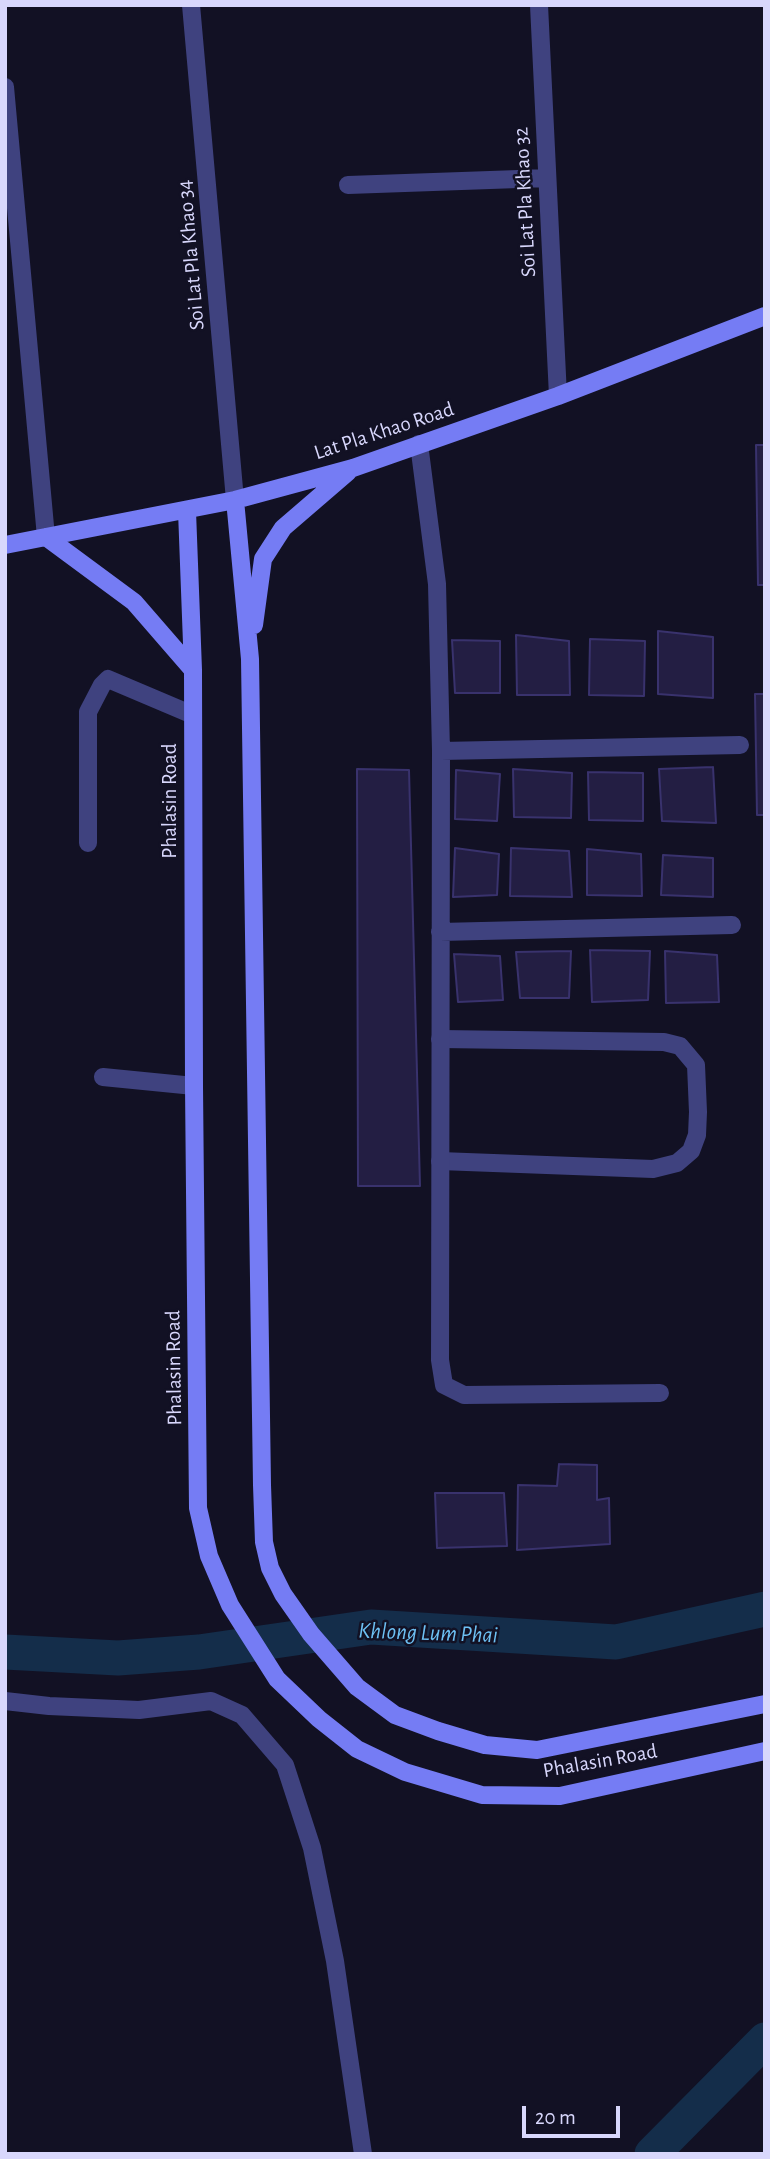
<!DOCTYPE html>
<html>
<head>
<meta charset="utf-8">
<style>
  body { margin:0 }
  #map { position:relative; width:770px; height:2159px; overflow:hidden; background:#121124; font-family:"Alegreya Sans",sans-serif }
  canvas { display:block }
  .frame { position:absolute; inset:0; border:7px solid #d8d7fc; pointer-events:none }
  .scale { position:absolute; left:522px; top:2106px; width:98px; height:32px; box-sizing:border-box; border:4px solid #d8d7fc; border-top:0; padding-left:9px; font-size:21px; line-height:24px; white-space:nowrap; color:#d8d7fc; -webkit-text-stroke:5px #121124; paint-order:stroke }
</style>
</head>
<body>
<div id="map">
<canvas width="770" height="2159"></canvas>
<div class="frame"></div>
<div class="scale">20 m</div>
</div>
<script>
const c = document.querySelector('canvas').getContext('2d');
c.lineJoin = 'round';
const poly = rows => new Path2D(rows.map(r => 'M' + r).join(''));
function stroke(path, color, width, dash) { c.strokeStyle = color; c.lineWidth = width; c.lineCap = dash ? 'butt' : 'round'; c.setLineDash(dash || []); c.stroke(path); }
function fill(path, color) { c.fillStyle = color; c.fill(path, 'evenodd'); }
function label(font, color, halo, rows, align = 'center') {
  c.font = font + ' "Alegreya Sans",sans-serif'; c.lineWidth = 5; c.setLineDash([]); c.textBaseline = 'middle'; c.strokeStyle = halo; c.fillStyle = color; for (const [text, x, y, turn = 0] of rows) {
    c.save(); c.translate(x, y); c.rotate((+turn || 0) * Math.PI / 180); c.textAlign = isNaN(turn) ? turn : align; if (halo) c.strokeText(text, 0, 0); c.fillText(text, 0, 0); c.restore();
  }
}
const canal = poly([
  [5,1652,118,1658,199,1652,371,1627,616,1642,765,1609],
  [652,2154,765,2040]
]);
const building = poly([
  [756,445,765,445,765,585,758,585,756,445],
  [658,631,713,637,713,698,658,694,658,631],
  [516,635,569,641,570,695,517,695,516,635],
  [590,639,645,641,644,696,589,695,590,639],
  [452,640,500,641,500,693,455,693,452,640],
  [755,694,765,694,765,815,757,815,755,694],
  [713,767,716,823,662,821,659,769,713,767],
  [357,769,409,770,420,1186,358,1186,357,769],
  [513,769,572,773,571,818,514,817,513,769],
  [456,770,500,774,497,821,455,819,456,770],
  [588,772,643,773,643,821,589,820,588,772],
  [455,848,499,854,497,895,453,897,455,848],
  [511,848,569,851,572,897,510,896,511,848],
  [587,849,641,854,642,896,587,895,587,849],
  [663,855,713,858,713,897,661,895,663,855],
  [590,950,650,951,648,1000,592,1002,590,950],
  [571,951,569,998,520,998,516,952,571,951],
  [665,951,717,955,719,1002,666,1003,665,951],
  [454,954,500,956,503,1000,458,1002,454,954],
  [559,1464,597,1465,597,1500,609,1498,610,1544,517,1550,518,1485,557,1486,559,1464],
  [435,1493,504,1493,507,1546,437,1548,435,1493]
]);
const lane = poly([
  [88,843,88,712,102,685,108,679,193,715],
  [440,1161,653,1169,677,1163,691,1151,697,1135,698,1112,696,1065,680,1046,664,1042,440,1039]
]);
const street = poly([
  [191,5,235,500],
  [539,5,558,396],
  [5,87,46,537],
  [348,185,547,178],
  [419,444,437,584,441,751,440,1360,444,1385,464,1395,660,1393],
  [441,751,740,745],
  [440,932,732,925],
  [103,1077,194,1086],
  [5,1701,49,1706,139,1710,211,1701,242,1715,285,1765,312,1848,335,1961,363,2154]
]);
const secondary = poly([
  [235,500,250,659,262,1485,264,1542,270,1568,283,1594,311,1634,357,1687,395,1715,438,1731,485,1745,537,1750,765,1704],
  [187,511,193,670,194,1086,198,1508,209,1556,230,1605,277,1679,319,1719,357,1749,405,1772,482,1795,560,1796,765,1751],
  [46,537,134,602,193,670],
  [5,545,235,500,353,468,558,396,765,316],
  [254,625,263,559,283,528,348,472]
]);
const streetNames = [
  ["Soi Lat Pla Khao 32",525,202,-93],
  ["Soi Lat Pla Khao 34",191,255,-95],
  ["Lat Pla Khao Road",384,431,-18],
  ["Phalasin Road",170,801,-90],
  ["Phalasin Road",174,1368,-91],
  ["Phalasin Road",600,1761,-10]
];
const waterNames = [
  ["Khlong Lum Phai",428,1633,2]
];
stroke(canal, '#142d4a', 35);
fill(building, '#231e43');
stroke(building, '#39326d', 2);
stroke(lane, '#3f427f', 18);
stroke(street, '#3f427f', 18);
stroke(secondary, '#757cf4', 18);
label('21px', '#d8d7fc', '#121124', streetNames);
label('italic 23px', '#6dc0f3', '#121124', waterNames);
</script>
</body>
</html>
